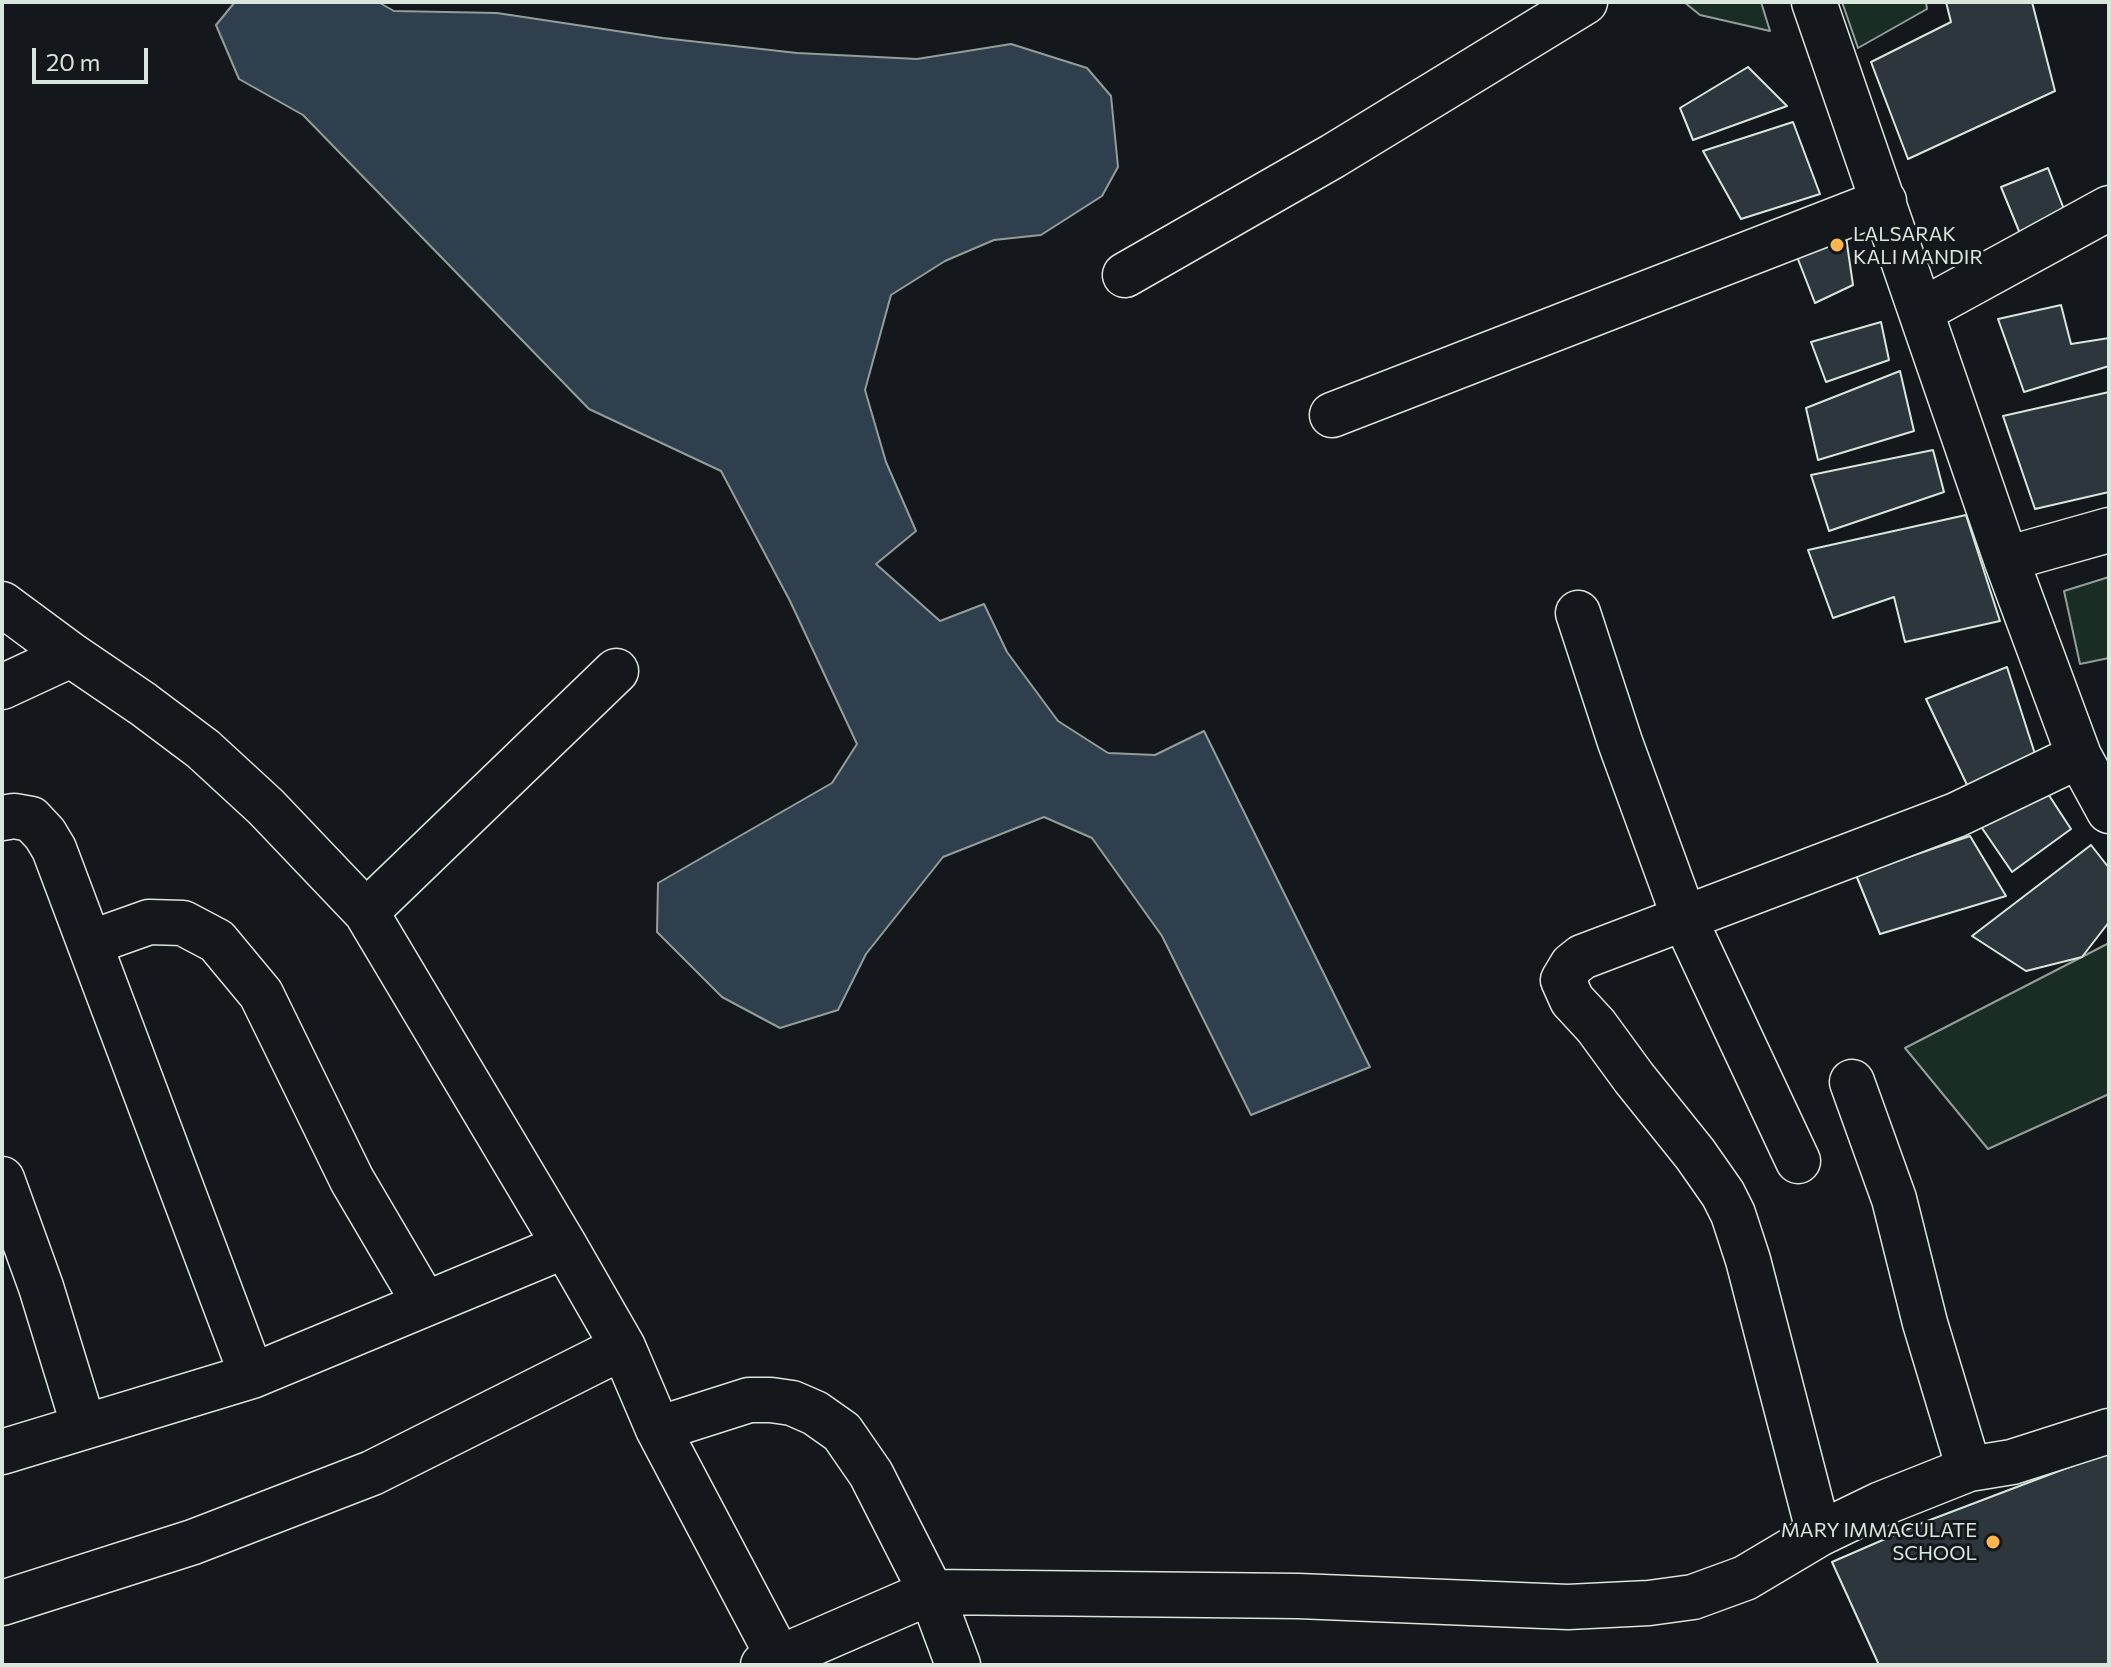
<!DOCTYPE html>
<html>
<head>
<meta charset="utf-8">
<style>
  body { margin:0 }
  #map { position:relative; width:2111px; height:1667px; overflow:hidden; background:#14181c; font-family:Commissioner,sans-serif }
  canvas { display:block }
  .frame { position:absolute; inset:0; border:4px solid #d8e6dc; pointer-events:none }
  .scale { position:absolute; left:32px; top:48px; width:116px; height:36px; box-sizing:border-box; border:4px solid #d8e6dc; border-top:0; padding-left:10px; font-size:24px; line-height:28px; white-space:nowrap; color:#d8e6dc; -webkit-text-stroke:6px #14181c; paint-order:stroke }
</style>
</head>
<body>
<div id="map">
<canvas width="2111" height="1667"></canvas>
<div class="frame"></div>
<div class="scale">20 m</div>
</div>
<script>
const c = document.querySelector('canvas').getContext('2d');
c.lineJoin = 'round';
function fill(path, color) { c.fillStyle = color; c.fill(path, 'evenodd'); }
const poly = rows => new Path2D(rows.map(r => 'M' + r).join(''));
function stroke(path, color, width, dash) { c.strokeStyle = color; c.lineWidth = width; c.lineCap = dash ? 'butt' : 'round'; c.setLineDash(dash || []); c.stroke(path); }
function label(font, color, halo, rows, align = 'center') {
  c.font = font + ' Commissioner,sans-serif'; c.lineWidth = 6; c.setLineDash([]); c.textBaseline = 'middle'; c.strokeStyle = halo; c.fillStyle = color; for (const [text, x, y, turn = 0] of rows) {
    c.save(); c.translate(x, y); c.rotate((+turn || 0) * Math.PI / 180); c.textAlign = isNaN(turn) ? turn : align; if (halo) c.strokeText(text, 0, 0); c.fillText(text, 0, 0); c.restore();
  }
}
const green = poly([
  [1684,2,1761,2,1770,31,1700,15,1684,2],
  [1842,2,1926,2,1927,9,1858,48,1842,2],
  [2109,577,2109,658,2080,664,2064,591,2109,577],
  [2109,943,2109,1094,1988,1149,1905,1048,2109,943]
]);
const water = poly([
  [235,2,378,2,394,11,497,13,663,38,797,53,917,59,1011,44,1087,68,1111,96,1118,167,1102,196,1041,235,994,240,945,261,891,295,865,390,886,462,916,531,876,564,940,621,984,604,1007,652,1058,721,1108,753,1155,755,1204,731,1370,1067,1251,1115,1162,936,1092,838,1044,817,943,857,866,954,838,1010,780,1028,722,997,657,932,658,883,832,783,857,744,790,601,721,471,589,409,303,115,239,79,216,25,235,2]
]);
const building = poly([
  [1946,2,2032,2,2055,91,1908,159,1871,62,1951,22,1946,2],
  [1748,67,1787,106,1693,140,1680,108,1748,67],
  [1793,122,1820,194,1741,219,1703,151,1793,122],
  [2048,168,2067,217,2021,236,2001,187,2048,168],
  [1845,230,1853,285,1815,303,1794,249,1845,230],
  [2061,305,2071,344,2109,338,2109,366,2024,392,1998,319,2061,305],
  [1881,322,1889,360,1826,382,1811,342,1881,322],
  [1900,371,1914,431,1818,460,1806,408,1900,371],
  [2109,392,2109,492,2035,509,2003,416,2109,392],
  [1933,450,1944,492,1829,531,1811,475,1933,450],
  [1966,515,2000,621,1905,642,1894,597,1833,618,1808,550,1966,515],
  [2007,667,2035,754,1969,789,1926,699,2007,667],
  [2037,777,2071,829,2012,872,1971,812,2037,777],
  [1970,836,2006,896,1880,934,1856,875,1970,836],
  [2091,845,2109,868,2109,922,2082,957,2026,971,1972,936,2091,845],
  [2109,1452,2109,1665,1879,1665,1832,1562,1922,1523,2109,1452]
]);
const minor = poly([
  [1814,2,2006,559,2079,756,2109,811],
  [1125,275,1333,156,1585,2],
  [1921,311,2109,208],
  [1332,415,1884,201],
  [2006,559,2109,530],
  [2,604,71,655],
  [1578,613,1620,742,1685,920,1798,1161],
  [2,687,71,655,143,704,203,749,266,807,366,912,565,1246,623,1347,658,1429,779,1658],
  [2,818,14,816,31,819,45,834,54,849,252,1376],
  [366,912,616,671],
  [90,943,149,922,183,923,217,941,261,994,352,1180,425,1304],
  [1852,1082,1894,1199,1925,1323,1969,1469],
  [2,1179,41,1287,84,1427],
  [658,1429,749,1400,771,1400,792,1403,815,1413,842,1432,871,1474,931,1592,763,1665],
  [2,1452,252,1376,565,1246],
  [1819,1534,1748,1260,1733,1214,1723,1194,1695,1154,1634,1078,1596,1026,1572,1000,1563,980,1572,965,1582,957,1956,815,2079,756],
  [2,1603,193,1542,372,1473,623,1347],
  [958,1665,931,1592,1298,1596,1568,1607,1649,1603,1693,1597,1745,1578,1819,1534,1881,1504,1969,1469,2012,1462,2109,1431]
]);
const markers = [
  [1837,245,8,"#ffb74d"],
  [1993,1542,8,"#ffb74d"]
];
const poiNames = [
  ["LALSARAK",1853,234],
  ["KALI MANDIR",1853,257],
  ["MARY IMMACULATE",1977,1530,"right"],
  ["SCHOOL",1977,1553,"right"]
];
fill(green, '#1a2d24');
stroke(green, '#939e99', 2);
fill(water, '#2f3f4d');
stroke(water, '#939e99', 2);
fill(building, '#2c363c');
stroke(building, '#d8e6dc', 2);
stroke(minor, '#d8e6dc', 47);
stroke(minor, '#14181c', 44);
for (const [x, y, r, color] of markers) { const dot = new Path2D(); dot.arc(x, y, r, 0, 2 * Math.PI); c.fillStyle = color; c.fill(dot); stroke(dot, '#14181c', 3); }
label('20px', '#d8e6dc', '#14181c', poiNames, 'left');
</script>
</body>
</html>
